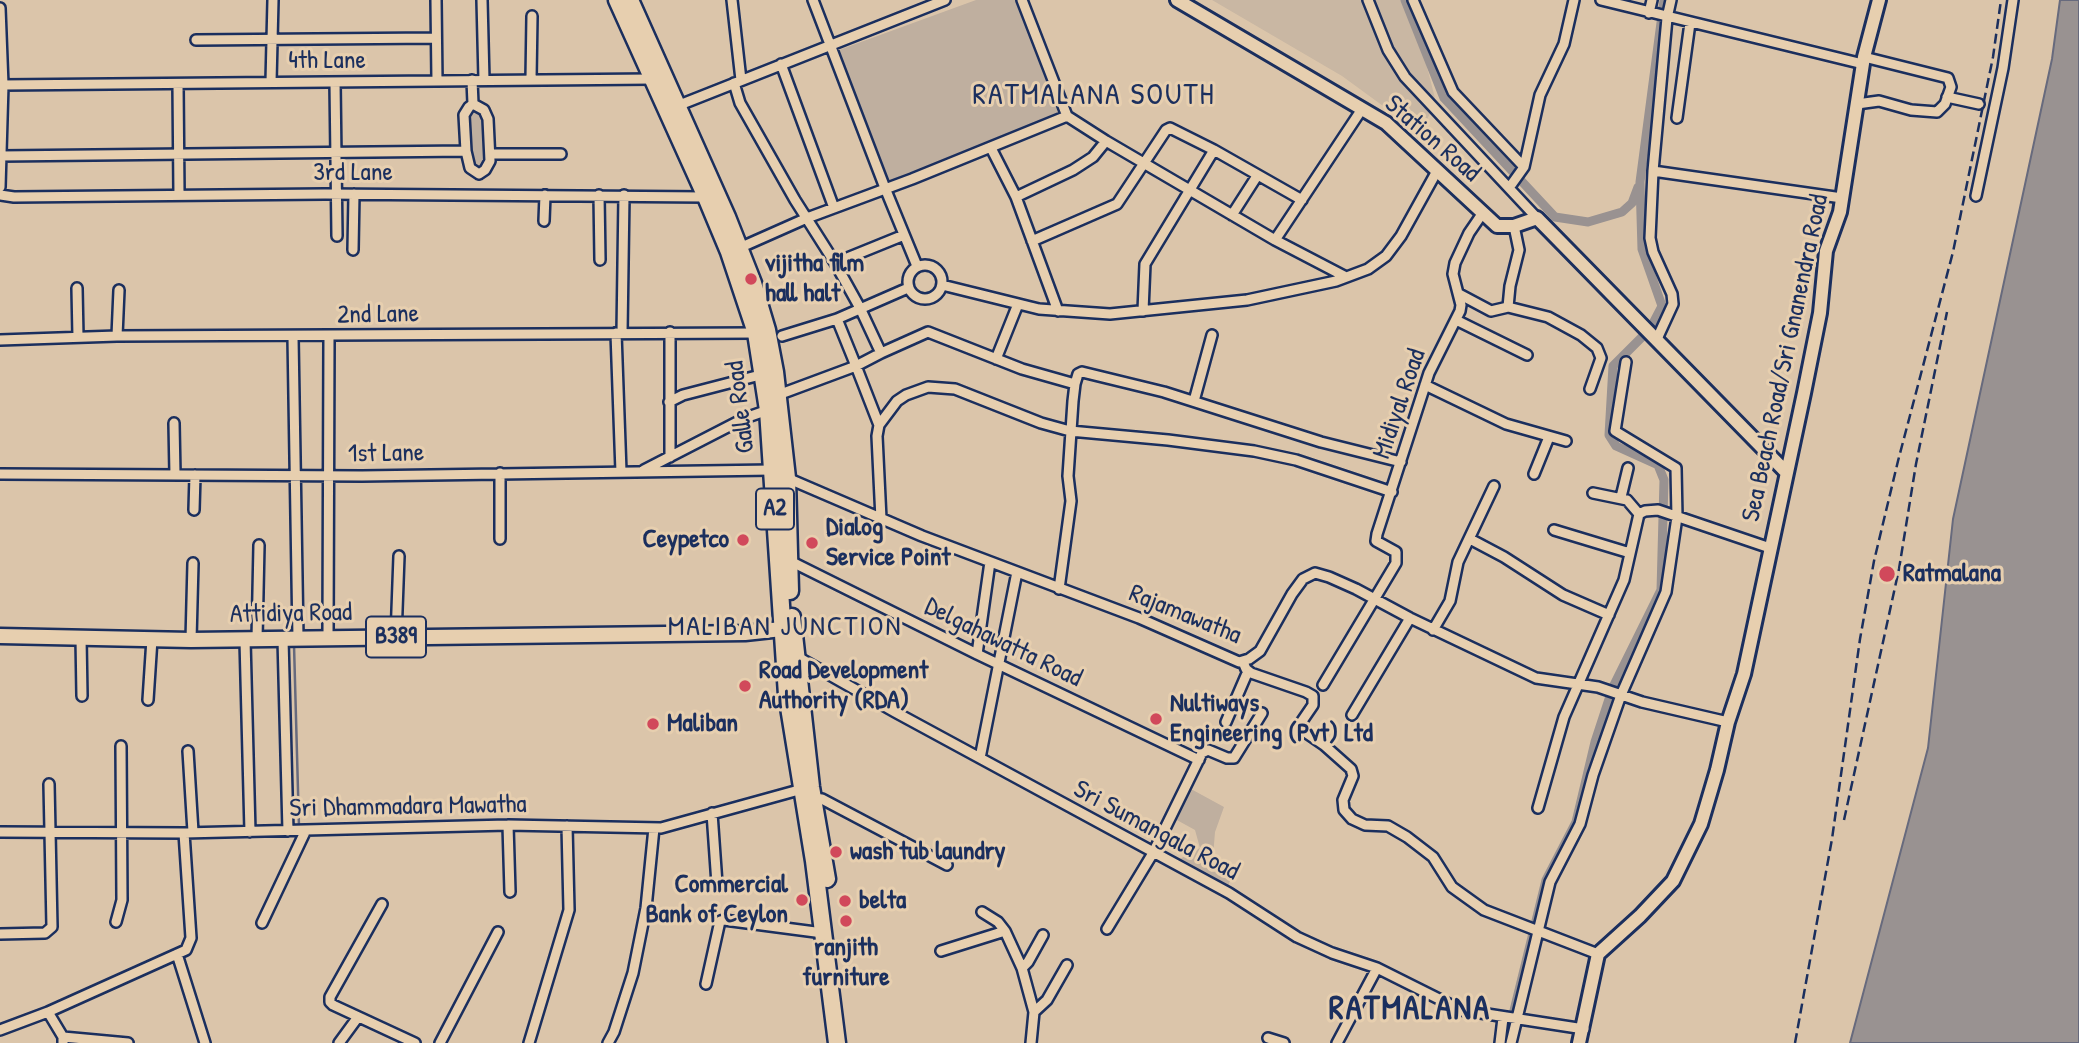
<!DOCTYPE html>
<html>
<head>
<meta charset="utf-8">
<style>
  body { margin:0 }
  canvas { display:block; background:#dbc5aa }
</style>
</head>
<body>
<canvas width="2079" height="1043"></canvas>
<script>
const c = document.querySelector('canvas').getContext('2d');
c.lineJoin = 'round';
function fill(path, color) { c.fillStyle = color; c.fill(path, 'evenodd'); }
const poly = rows => new Path2D(rows.map(r => 'M' + r).join(''));
function stroke(path, color, width, dash) { c.strokeStyle = color; c.lineWidth = width; c.lineCap = dash ? 'butt' : 'round'; c.setLineDash(dash || []); c.stroke(path); }
function label(font, color, halo, rows, align = 'center') {
  c.font = font + ' "Patrick Hand",sans-serif'; c.lineWidth = 6; c.setLineDash([]); c.textBaseline = 'middle'; c.strokeStyle = halo; c.fillStyle = color; for (const [text, x, y, turn = 0] of rows) {
    c.save(); c.translate(x, y); c.rotate((+turn || 0) * Math.PI / 180); c.textAlign = isNaN(turn) ? turn : align; if (halo) c.strokeText(text, 0, 0); c.fillText(text, 0, 0); c.restore();
  }
}
const built = poly([
  [1212,0,1402,0,1421,44,1436,102,1420,133,1342,76]
]);
const green = poly([
  [976,0,1015,0,1063,115,886,184,839,50],
  [474,107,485,115,488,161,479,171,471,166,466,120,469,111],
  [1191,789,1224,807,1215,832,1213,857,1235,868,1228,886,1178,860,1200,848,1195,830,1175,819]
]);
const water = poly([
  [2060,0,2079,0,2079,1043,1850,1043,1928,748,1953,519,2052,59,2060,0]
]);
const stream = poly([
  [294,645,299,827]
]);
const canal = poly([
  [1405,0,1444,98,1555,217,1588,222,1622,212,1632,203,1638,187],
  [1506,1043,1546,880,1576,822,1595,742,1613,687,1661,590,1664,480,1658,465,1616,446,1609,435,1613,366,1650,329,1662,306,1642,249,1640,182,1664,0]
]);
const street = poly([
  [436,0,437,81],
  [482,0,484,80],
  [732,0,741,80],
  [813,0,885,188,917,266],
  [1022,0,1067,116,1106,141,1275,240,1346,277],
  [1368,0,1388,50,1405,77,1537,218],
  [1413,0,1453,92,1524,167],
  [1601,0,1863,64],
  [0,8,3,85,0,187],
  [1649,13,1652,0],
  [196,40,436,38],
  [781,64,834,208],
  [531,79,532,16],
  [472,80,473,104,469,107,464,115,466,151,470,168,479,174],
  [271,82,273,0],
  [335,82,337,236],
  [734,83,740,103,795,200,835,263,860,308,881,353,856,366,879,425],
  [178,84,179,195],
  [3,85,652,79],
  [1947,97,1979,104],
  [473,104,484,110,488,119,490,161,485,170,479,174],
  [1857,104,1879,101,1911,110,1937,112,1945,104,1951,87,1948,78,1864,57],
  [677,106,945,0],
  [1677,118,1690,23],
  [991,148,1016,197,1058,311],
  [490,154,561,154],
  [1,156,466,151],
  [1653,171,1842,198],
  [1509,188,1524,167,1540,95,1564,44,1574,0],
  [0,195,14,197,325,194,706,197],
  [599,195,600,260],
  [1976,196,2003,68,2013,0],
  [1016,197,1073,170,1093,157,1106,141],
  [1232,215,1257,176],
  [544,221,545,195],
  [1514,226,1519,250,1510,286,1508,307,1548,317,1581,335,1597,348,1601,358,1590,389],
  [1275,240,1362,109],
  [1032,241,1117,204,1166,130,1170,128,1214,150],
  [737,249,807,218,912,179,1067,116],
  [353,250,354,194],
  [835,263,904,235],
  '908 282a17 17 0 1 1 34 0a17 17 0 1 1-34 0Z',
  [942,285,1039,309,1110,314,1247,300,1336,281,1368,269,1386,256,1401,236,1437,171],
  [77,288,78,337],
  [1459,294,1491,311,1508,307],
  [1143,311,1145,264,1214,150,1302,200],
  [1456,320,1527,355],
  [670,332,670,457],
  [616,333,621,472],
  [622,333,624,195],
  [117,336,119,290],
  [782,336,837,319,908,288],
  [293,337,298,638],
  [0,340,117,336,756,333],
  [1656,341,1673,304,1672,294,1653,252,1650,238,1653,171,1667,18,1671,0],
  [881,353,928,332,1022,369,1075,384],
  [996,359,1018,304],
  [1425,385,1506,424,1566,441],
  [778,395,856,366,837,319],
  [1194,401,1212,335],
  [669,402,683,395,764,374],
  [174,423,175,475],
  [644,470,745,418,768,410],
  [0,474,362,476,772,470],
  [1534,474,1549,437],
  [787,478,922,536,1139,618,1239,662,1249,659,1260,651,1292,594,1303,579,1315,573,1329,577,1356,589,1410,618,1536,678,1598,687,1642,702,1728,722],
  [1593,493,1627,500,1639,514],
  [1621,497,1628,468],
  [194,510,195,475],
  [881,519,877,436,879,425,897,401,906,395,928,387,955,389,1041,423,1070,431,1168,440,1254,451,1296,460,1392,492],
  [1554,530,1630,553],
  [500,539,500,473],
  [1470,539,1504,557,1563,595,1609,615],
  [790,561,977,654,1199,760],
  [1059,589,1071,501,1068,476,1073,401,1075,384,1078,374,1082,372,1164,392,1321,442,1401,462],
  [1433,630,1450,601,1458,562,1494,486],
  [396,637,399,556],
  [81,638,82,696],
  [328,638,329,337],
  [257,639,259,545],
  [283,639,288,831],
  [191,640,193,563],
  [245,640,250,832],
  [977,654,990,562],
  [796,656,895,712,1229,893,1297,937,1332,953,1377,968,1461,1010,1584,1029],
  [1243,662,1246,669,1251,673,1306,692,1313,696,1313,705,1300,724,1305,732,1324,745,1351,769,1353,776,1343,800,1344,810,1352,819,1365,825,1388,826,1407,837,1433,857,1452,887,1484,910,1598,954],
  [1323,685,1396,563,1396,552,1376,541,1377,534,1429,373,1460,311,1461,305,1453,274,1455,263,1469,233,1482,214],
  [148,700,152,639],
  [1352,715,1410,618],
  [1226,722,1248,671],
  [188,751,193,832],
  [980,758,1017,572],
  [811,798,822,799,947,865],
  [1538,808,1564,717,1624,580,1639,514,1645,511,1658,510,1770,548],
  [712,813,717,884],
  [508,825,510,892],
  [0,832,184,833,508,825,661,828,806,788],
  [382,904,330,997,330,1002,333,1005,415,1043],
  [116,922,122,900,121,746],
  [262,923,306,830],
  [1107,929,1153,853,1202,753,1208,750,1227,758,1234,758,1262,713],
  [1005,931,1022,968,1034,1012,1031,1043],
  [0,934,45,933,52,927,49,784],
  [941,951,1005,931,998,922,982,912],
  [177,954,205,1043],
  [1022,968,1028,962,1043,935],
  [706,984,720,921,724,920,823,933],
  [48,1012,63,1037],
  [1034,1012,1047,1000,1067,965],
  [0,1030,48,1012,186,950,191,938,184,833],
  [1268,1038,1284,1043],
  [63,1043,63,1037,128,1043],
  [339,1043,358,1017],
  [440,1043,498,932],
  [529,1043,569,910,567,826],
  [608,1043,614,1032,633,973,646,908,654,828],
  [1337,1043,1377,968],
  [1500,1043,1503,1018],
  [1511,1043,1550,882,1580,824,1593,775,1621,695,1666,592,1677,517,1676,468,1615,431,1626,362]
]);
const secondary = poly([
  [1177,0,1386,123,1497,226,1514,226,1537,218,1787,473],
  [1579,1043,1598,954,1640,916,1673,881,1701,824,1717,770,1728,722,1744,674,1804,393,1820,313,1826,251,1840,212,1864,57,1879,0]
]);
const primary = poly([
  [0,636,191,640,745,633,791,628]
]);
const highway = poly([
  [617,0,706,197,729,252,756,333,768,410,787,695,814,861,837,1043],
  [630,0,727,217,753,283,767,330,775,372,787,478,790,591],
  [792,617,811,787,827,879]
]);
const rail = poly([
  [1844,820,1899,569,1916,464,1947,312],
  [1795,1043,1832,839,1860,639,1874,561,1898,461,1953,252,1993,57,2001,0]
]);
const markers = [
  [751,279,7,"#d1495b"],
  [743,540,7,"#d1495b"],
  [812,543,7,"#d1495b"],
  [1887,574,9,"#d1495b"],
  [745,686,7,"#d1495b"],
  [1156,719,7,"#d1495b"],
  [653,724,7,"#d1495b"],
  [836,852,7,"#d1495b"],
  [802,900,7,"#d1495b"],
  [845,901,7,"#d1495b"],
  [846,921,7,"#d1495b"]
];
const shields = [
  [775,509,38],
  [396,637,60]
];
const shieldNames = [
  ["A2",775,509],
  ["B389",396,637]
];
const streetNames = [
  ["4th Lane",327,61],
  ["Station Road",1432,139,41],
  ["3rd Lane",353,173],
  ["2nd Lane",378,315,-1],
  ["Sea Beach Road/Sri Gnanendra Road",1786,358,-78],
  ["Midiyal Road",1400,404,-71],
  ["Galle Road",741,407,-97],
  ["1st Lane",386,454,-1],
  ["Attidiya Road",291,614,-1],
  ["Rajamawatha",1185,615,22],
  ["Delgahawatta Road",1003,643,26],
  ["Sri Dhammadara Mawatha",408,807,-1],
  ["Sri Sumangala Road",1156,831,28]
];
const poiNames = [
  ["vijitha film",765,264],
  ["hall halt",765,294],
  ["Dialog",826,528],
  ["Service Point",826,558],
  ["Ceypetco",729,540,"right"],
  ["Ratmalana",1903,574],
  ["Road Development",759,671],
  ["Authority (RDA)",759,701],
  ["Nultiways",1170,704],
  ["Engineering (Pvt) Ltd",1170,734],
  ["Maliban",667,724],
  ["wash tub laundry",850,852],
  ["Commercial",788,885,"right"],
  ["Bank of Ceylon",788,915,"right"],
  ["belta",859,901],
  ["ranjith",846,948,"center"],
  ["furniture",846,978,"center"]
];
const neighbourhoodNames = [
  ["MALIBAN JUNCTION",785,628]
];
const quarterNames = [
  ["RATMALANA SOUTH",1094,96]
];
const districtNames = [
  ["RATMALANA",1410,1010]
];
fill(built, '#c9b7a3');
fill(green, '#bfaf9f');
fill(water, '#999291');
stroke(water, '#676a7d', 2);
stroke(stream, '#676a7d', 2.5);
stroke(canal, '#999291', 9);
stroke(street, '#1b2f5e', 14);
stroke(secondary, '#1b2f5e', 18);
stroke(primary, '#1b2f5e', 19);
stroke(highway, '#1b2f5e', 21);
stroke(street, '#e7cfaf', 9);
stroke(secondary, '#e7cfaf', 12);
stroke(primary, '#e7cfaf', 14);
stroke(highway, '#e7cfaf', 16);
stroke(rail, '#1b2f5e', 2.5, [10, 5]);
for (const [x, y, r, color] of markers) { const dot = new Path2D(); dot.arc(x, y, r, 0, 2 * Math.PI); c.fillStyle = color; c.fill(dot); stroke(dot, '#e7cfaf', 2.5); }
for (const [x, y, w] of shields) { const box = new Path2D(); box.roundRect(x - w / 2, y - 20.5, w, 41, 5); c.fillStyle = '#e7cfaf'; c.fill(box); stroke(box, '#1b2f5e', 2); }
label('bold 24px', '#1b2f5e', null, shieldNames);
label('26px', '#1b2f5e', '#e7cfaf', streetNames);
label('bold 26px', '#1b2f5e', '#e7cfaf', poiNames, 'left');
c.letterSpacing = '2px';
label('28px', '#1b2f5e', '#e7cfaf', neighbourhoodNames);
c.letterSpacing = '0px';
c.letterSpacing = '2px';
label('30px', '#1b2f5e', '#e7cfaf', quarterNames);
c.letterSpacing = '0px';
c.letterSpacing = '2px';
label('bold 33px', '#1b2f5e', '#e7cfaf', districtNames);
c.letterSpacing = '0px';
</script>
</body>
</html>
